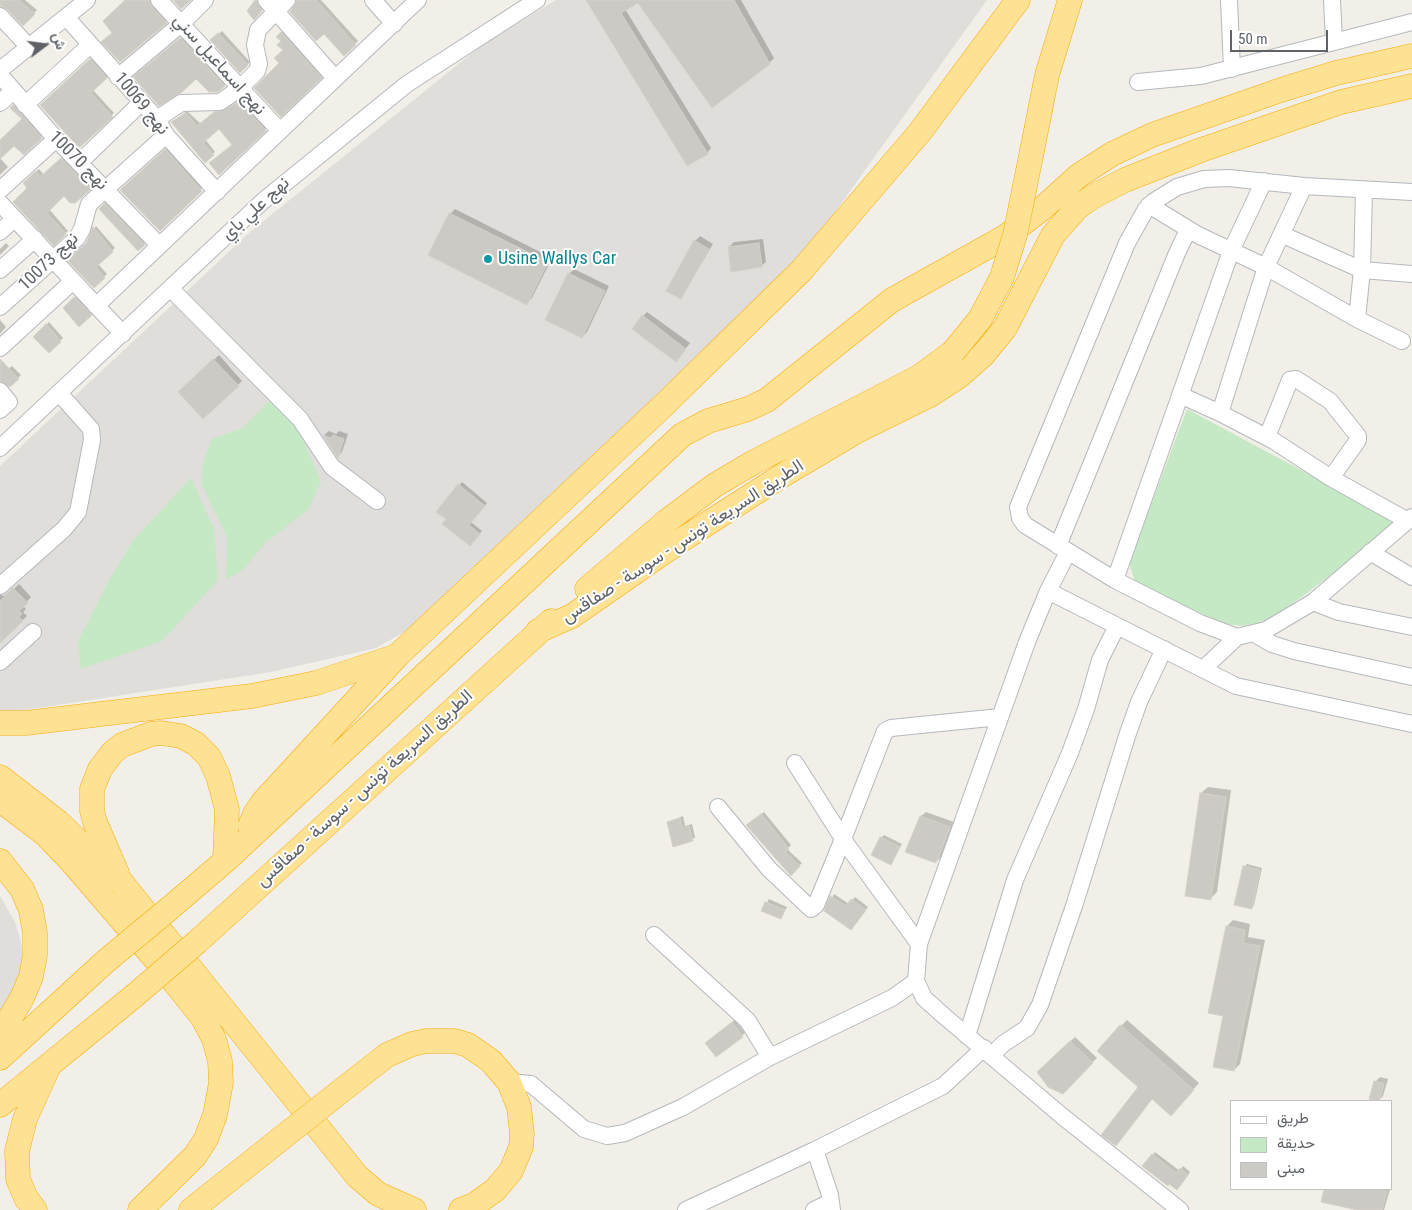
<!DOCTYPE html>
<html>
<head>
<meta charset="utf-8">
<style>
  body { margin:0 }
  #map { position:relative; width:1412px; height:1210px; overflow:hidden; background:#f1efe8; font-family:"Roboto Condensed",Vazirmatn,sans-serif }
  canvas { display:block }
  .legend { position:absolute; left:1230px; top:1100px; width:162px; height:90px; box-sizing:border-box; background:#fff; border:1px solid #bfc1c3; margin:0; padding:6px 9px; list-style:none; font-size:15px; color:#5f6368 }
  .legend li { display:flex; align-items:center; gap:10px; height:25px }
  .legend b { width:25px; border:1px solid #bfc1c3 }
  .north { position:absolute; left:20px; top:20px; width:50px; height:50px; -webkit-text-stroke:4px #fff; paint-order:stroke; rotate:75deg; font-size:14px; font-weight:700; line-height:20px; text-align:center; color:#5f6368 }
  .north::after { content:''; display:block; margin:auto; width:18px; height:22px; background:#5f6368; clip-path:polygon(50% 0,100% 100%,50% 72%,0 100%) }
  .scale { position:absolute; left:1230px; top:30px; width:98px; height:22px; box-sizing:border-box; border:2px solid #5f6368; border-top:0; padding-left:6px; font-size:15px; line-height:18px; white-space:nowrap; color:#5f6368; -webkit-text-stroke:4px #fff; paint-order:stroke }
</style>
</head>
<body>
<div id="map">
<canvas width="1412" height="1210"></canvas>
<ul class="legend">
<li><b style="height:6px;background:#fff"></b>طريق</li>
<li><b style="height:14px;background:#c5e8c5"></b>حديقة</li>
<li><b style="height:14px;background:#cccac5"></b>مبنى</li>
</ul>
<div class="north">ش</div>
<div class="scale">50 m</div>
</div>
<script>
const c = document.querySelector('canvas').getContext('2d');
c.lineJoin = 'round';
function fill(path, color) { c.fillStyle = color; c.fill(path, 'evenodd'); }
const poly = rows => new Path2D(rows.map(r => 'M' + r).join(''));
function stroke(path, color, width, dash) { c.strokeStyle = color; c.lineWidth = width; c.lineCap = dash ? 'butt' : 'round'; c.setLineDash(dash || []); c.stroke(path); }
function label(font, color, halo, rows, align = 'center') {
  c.font = font + ' "Roboto Condensed",Vazirmatn,sans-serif'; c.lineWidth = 4; c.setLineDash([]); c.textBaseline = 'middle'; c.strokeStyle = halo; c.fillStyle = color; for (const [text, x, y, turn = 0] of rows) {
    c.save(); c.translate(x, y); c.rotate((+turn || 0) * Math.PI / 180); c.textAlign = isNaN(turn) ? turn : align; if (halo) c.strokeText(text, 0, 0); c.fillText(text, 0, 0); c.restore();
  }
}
const industrial = poly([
  [556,0,987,0,810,247,434,615,376,648,271,672,0,714,0,466,250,232,482,45],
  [0,896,15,922,21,942,24,967,0,1029]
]);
const green = poly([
  [275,399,290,410,321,481,309,509,265,543,244,569,226,580,227,537,202,485,202,466,212,439,243,428,268,402],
  [1187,409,1400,523,1276,616,1257,623,1242,626,1226,624,1136,585,1129,563],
  [191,478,214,529,218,580,162,641,81,669,78,641,109,581,132,542]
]);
const shadow = poly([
  [0,0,25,0,37,10,23,24],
  [126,0,152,0,169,19,166,22,114,33],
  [257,0,261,0,265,7,254,18,248,11],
  [297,0,321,0,358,41,344,54],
  [591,0,640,0,625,9,711,148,707,153],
  [650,0,741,0,774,58,769,63],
  [284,30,323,74,281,115,281,63,284,50,282,41,278,37],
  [222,31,250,62,240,72,212,40],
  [184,36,227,83,224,85,197,77,138,75],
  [93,57,109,75,93,90,114,113,79,147,41,105],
  [242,99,268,127,219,173,234,144,219,127,205,139,215,152,205,161,172,122,187,111,201,124,218,110,229,108],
  [16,104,43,135,24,153,14,144,0,157,0,139,1,141,23,119,12,108],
  [169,147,203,187,160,229,121,190],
  [65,157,93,185,75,201,65,194,49,209,68,231,54,244,24,183,39,169,44,175],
  [0,158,8,167,0,175],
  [108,202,147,241,138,249,100,209],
  [455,209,552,258,532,298,527,303,450,214],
  [96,226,115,248,98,264,107,274,94,286,87,243],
  [700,236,713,244,681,298,695,241],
  [763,239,766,262,761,266,729,247,734,242],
  [6,243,9,246,0,255,0,249],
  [574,269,609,286,587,332,582,337,569,274],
  [78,295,93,311,79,325,65,308],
  [647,312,690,343,680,356,643,316],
  [0,320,6,327,0,334],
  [49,322,63,338,49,351,35,337],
  [219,355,242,381,203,418,180,392],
  [12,366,21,375,10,386,0,380,0,376],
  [329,431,336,434,339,431,348,434,342,452,338,456,324,435],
  [462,482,487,503,471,522,482,531,473,542,438,511],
  [19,584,31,597,23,606,26,609,23,612,27,616,0,642,0,595,4,596,7,593,8,595],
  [1208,787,1231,790,1217,892,1210,899,1201,793],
  [764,812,791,845,787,849,802,863,791,874,751,823],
  [926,812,954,822,941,857,936,862,921,816],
  [683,816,685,826,692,824,695,837,692,840,668,822],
  [884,835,902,844,891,863,881,838],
  [1247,864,1262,868,1254,905,1251,908,1244,867],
  [834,894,849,904,855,897,868,907,854,925,826,910],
  [769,899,787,907,781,918,763,910],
  [1233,920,1250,924,1248,937,1265,940,1240,1064,1234,1070,1224,1015,1227,926],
  [735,1020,745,1033,716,1056,709,1040],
  [1127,1020,1199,1083,1177,1108,1153,1098,1122,1138,1140,1087,1121,1026],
  [1075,1037,1097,1058,1062,1092,1039,1072],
  [1380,1077,1388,1079,1383,1096,1378,1101,1375,1082],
  [1155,1152,1180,1171,1183,1166,1190,1172,1180,1186,1153,1155],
  [1325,1189,1390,1189,1384,1210,1363,1210,1322,1201]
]);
const building = poly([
  [0,0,19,0,35,14,23,26,7,9,0,6,0,0],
  [125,0,149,0,152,7,167,23,120,62,101,42,112,33,103,21,125,0],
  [173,0,191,0,181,9,173,0],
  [255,0,262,11,254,20,247,11,255,0],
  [297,0,316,0,356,45,344,56,324,34,316,41,290,12,297,0],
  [586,0,734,0,770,64,712,108,638,3,621,13,708,154,687,166,586,0],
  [281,32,322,78,281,117,254,88,279,63,274,58,283,50,277,45,281,41,276,37,281,32],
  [218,33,248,65,240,73,210,40,218,33],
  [180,38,225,86,217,92,209,92,196,79,181,93,159,106,133,77,180,38],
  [90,59,107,78,91,93,113,117,79,148,40,105,90,59],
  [239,101,266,131,219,175,209,163,232,145,219,129,203,143,214,155,205,163,171,122,186,113,197,126,214,112,225,110,239,101],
  [13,105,42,138,24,155,14,146,0,159,0,140,22,119,10,108,13,105],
  [165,149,202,191,160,231,120,190,165,149],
  [61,158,91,189,75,203,70,203,64,196,47,213,66,234,54,246,13,202,27,188,23,183,36,171,40,177,61,158],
  [105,203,145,245,138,251,99,209,105,203],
  [449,213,548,262,527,305,428,255,449,213],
  [93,227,113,252,96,267,105,278,94,288,67,260,86,243,93,227],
  [694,240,709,249,681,299,666,291,694,240],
  [759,243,762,267,731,272,728,247,759,243],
  [568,273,605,291,582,338,545,320,568,273],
  [74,297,92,315,79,327,63,308,74,297],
  [642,315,686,349,676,362,632,329,642,315],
  [46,324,61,342,49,353,33,337,46,324],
  [0,359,19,379,10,387,0,381,0,359],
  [213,359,239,386,203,419,178,392,213,359],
  [323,435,331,438,333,435,344,439,338,458,323,435],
  [458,484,485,506,469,525,480,534,470,546,442,524,446,519,436,512,458,484],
  [13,588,28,603,19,611,22,614,19,617,23,621,0,643,0,601,13,588],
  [1200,793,1226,797,1211,900,1185,896,1200,793],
  [761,814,789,849,785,852,800,866,791,876,746,825,761,814],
  [920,816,950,827,936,863,905,852,920,816],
  [680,818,682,828,689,826,693,841,673,847,667,822,680,818],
  [880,837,900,847,891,865,871,855,880,837],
  [1243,866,1260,870,1252,909,1234,905,1243,866],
  [830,896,846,906,851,899,866,910,851,930,824,911,830,896],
  [765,902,785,910,781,919,761,911,765,902],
  [1226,926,1245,930,1243,943,1260,946,1234,1071,1213,1067,1223,1016,1208,1013,1226,926],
  [732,1022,743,1037,716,1057,705,1043,732,1022],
  [1120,1025,1194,1090,1171,1116,1152,1099,1116,1146,1101,1135,1138,1087,1097,1051,1120,1025],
  [1070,1041,1093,1063,1063,1094,1048,1087,1037,1072,1070,1041],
  [1374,1081,1384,1084,1379,1101,1369,1099,1374,1081],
  [1152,1154,1176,1173,1180,1168,1188,1175,1177,1190,1169,1184,1168,1186,1142,1166,1152,1154],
  [1324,1189,1387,1189,1382,1210,1357,1210,1321,1202,1324,1189]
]);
const minor = poly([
  [159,0,280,131],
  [266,0,335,78],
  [373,0,394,24],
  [1229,0,1232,69],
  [1332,0,1334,41],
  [0,16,28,46],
  [66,17,157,119,166,135,217,192],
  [0,70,87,0],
  [0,75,56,139,159,245],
  [118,77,181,24,205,0],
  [1138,82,1201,76,1412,22],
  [0,103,13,91],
  [25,105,90,45],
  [157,119,181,103,220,102,239,89,257,71,259,64,255,45,258,30,287,0],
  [79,163,142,102],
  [0,190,56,139],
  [1412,192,1304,186,1229,178,1204,179,1177,187,1153,202,1146,209,1127,243,1018,507,1020,518,1025,525,1115,580,1200,623,1237,637,1266,630,1313,602,1412,517],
  [0,203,123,334],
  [1149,205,1198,235,1266,267,1357,319,1402,341],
  [0,232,14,219],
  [1283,235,1362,270,1412,274],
  [0,270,35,239],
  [171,289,300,419,332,467,377,501],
  [96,306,418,0],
  [0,307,77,238,82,229,89,204,166,135],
  [1357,319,1362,270,1364,191],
  [0,348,73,281],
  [0,391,9,402,0,410],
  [1180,395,1220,413,1274,441,1331,478,1408,521],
  [1220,413,1266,267,1304,186],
  [1267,437,1290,380,1296,379,1330,401,1358,436,1358,440,1331,478],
  [0,448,263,201,407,84,537,0],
  [1058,546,1177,253,1188,230],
  [1068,552,1048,591,1027,642,919,944,916,981,924,998,944,1016,1062,1116,1180,1210],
  [1370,552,1412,577],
  [1115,580,1231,251,1264,181],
  [0,586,64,529,78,512,92,440,91,429,59,393],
  [1048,591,1236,686,1412,724],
  [1313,602,1339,612,1412,627],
  [1255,634,1272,644,1294,651,1412,677],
  [0,662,33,632],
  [1203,669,1237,637],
  [795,763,847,845,919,944],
  [718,807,769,869,811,909,816,905,843,839,885,731,891,728,1000,717],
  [654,935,748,1021,770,1057],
  [967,1036,1015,880,1070,753,1086,709,1100,660,1117,626],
  [991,1056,1003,1044,1027,1028,1040,1005,1075,903,1128,733,1139,702,1164,649],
  [509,1082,531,1084,584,1129,607,1136,625,1133,683,1107,770,1057,892,998,916,981],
  [815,1150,830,1195,832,1210],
  [686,1210,815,1150,943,1086,984,1048],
  [814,1210,831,1202]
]);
const highway = poly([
  [1032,151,1047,75,1070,0],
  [587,589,667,521,715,485,754,462,919,377,953,352],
  [538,631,572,616,680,541,783,475,859,430,930,395,958,377,983,355,1005,328,1053,235,1077,208,1092,197,1125,180,1201,150,1341,102,1412,86],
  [0,723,26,723,252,696,316,683,394,657],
  [0,777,58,822,122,883,357,1176,378,1194,414,1210],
  [0,800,45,834,71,861,164,969,203,1018,214,1039,220,1061,221,1083,215,1115,206,1139,195,1156,140,1210],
  [250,826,255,814,263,802,398,655,666,403,802,270,920,132,1018,0],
  [0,861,22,889,31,910,35,933,35,955,31,977,22,998,0,1035],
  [117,873,95,822,92,811,92,789,100,769,113,752,122,745,151,734,161,733,181,736,196,744,209,757,218,776,227,809,225,861],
  [170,908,225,861,682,435,708,421,748,409,767,400,892,300,1005,237,1044,207,1078,176,1112,154,1152,135,1281,90,1336,73,1412,56],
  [197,942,551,621],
  [0,1058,106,961],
  [341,1091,387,1055,412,1044,426,1041,455,1041,468,1045,491,1061,509,1082,519,1107,522,1134,521,1147,511,1171,495,1190,474,1205,461,1210],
  [0,1105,134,996],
  [35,1210,26,1198,18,1179,17,1151,25,1119,47,1070],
  [191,1210,239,1172]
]);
const highwayBridge = poly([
  [953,352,980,319,1002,277,1015,235,1032,151],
  [106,961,170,908],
  [134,996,197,942],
  [239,1172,341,1091]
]);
const markers = [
  [488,259,5,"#0f9aa8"]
];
const streetNames = [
  ["نهج اسماعيل سني",219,65,48],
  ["نهج 10069",141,104,50],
  ["نهج 10070",78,161,45],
  ["نهج علي باي",256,209,-42],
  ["نهج 10073",49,262,-44],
  ["الطريق السريعة تونس - سوسة - صفاقس",683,542,-33],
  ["الطريق السريعة تونس - سوسة - صفاقس",365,789,-42]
];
const cultureNames = [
  ["Usine Wallys Car",498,259]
];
fill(industrial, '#e0deda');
fill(green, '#c5e8c5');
fill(shadow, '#0003');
fill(building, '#cccac5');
stroke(building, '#d6d1c6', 1);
stroke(minor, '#b5b8bc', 18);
stroke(highway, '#f9ab00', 25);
stroke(minor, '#fff', 16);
stroke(highway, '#fde293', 24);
stroke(highwayBridge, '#f9ab00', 25, []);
stroke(highwayBridge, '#fde293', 24);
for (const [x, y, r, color] of markers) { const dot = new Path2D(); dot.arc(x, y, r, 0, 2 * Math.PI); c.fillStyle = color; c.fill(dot); stroke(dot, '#fff', 2); }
label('18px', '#5f6368', '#fff', streetNames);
label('18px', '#0d838f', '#fff', cultureNames, 'left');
</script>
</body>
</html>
